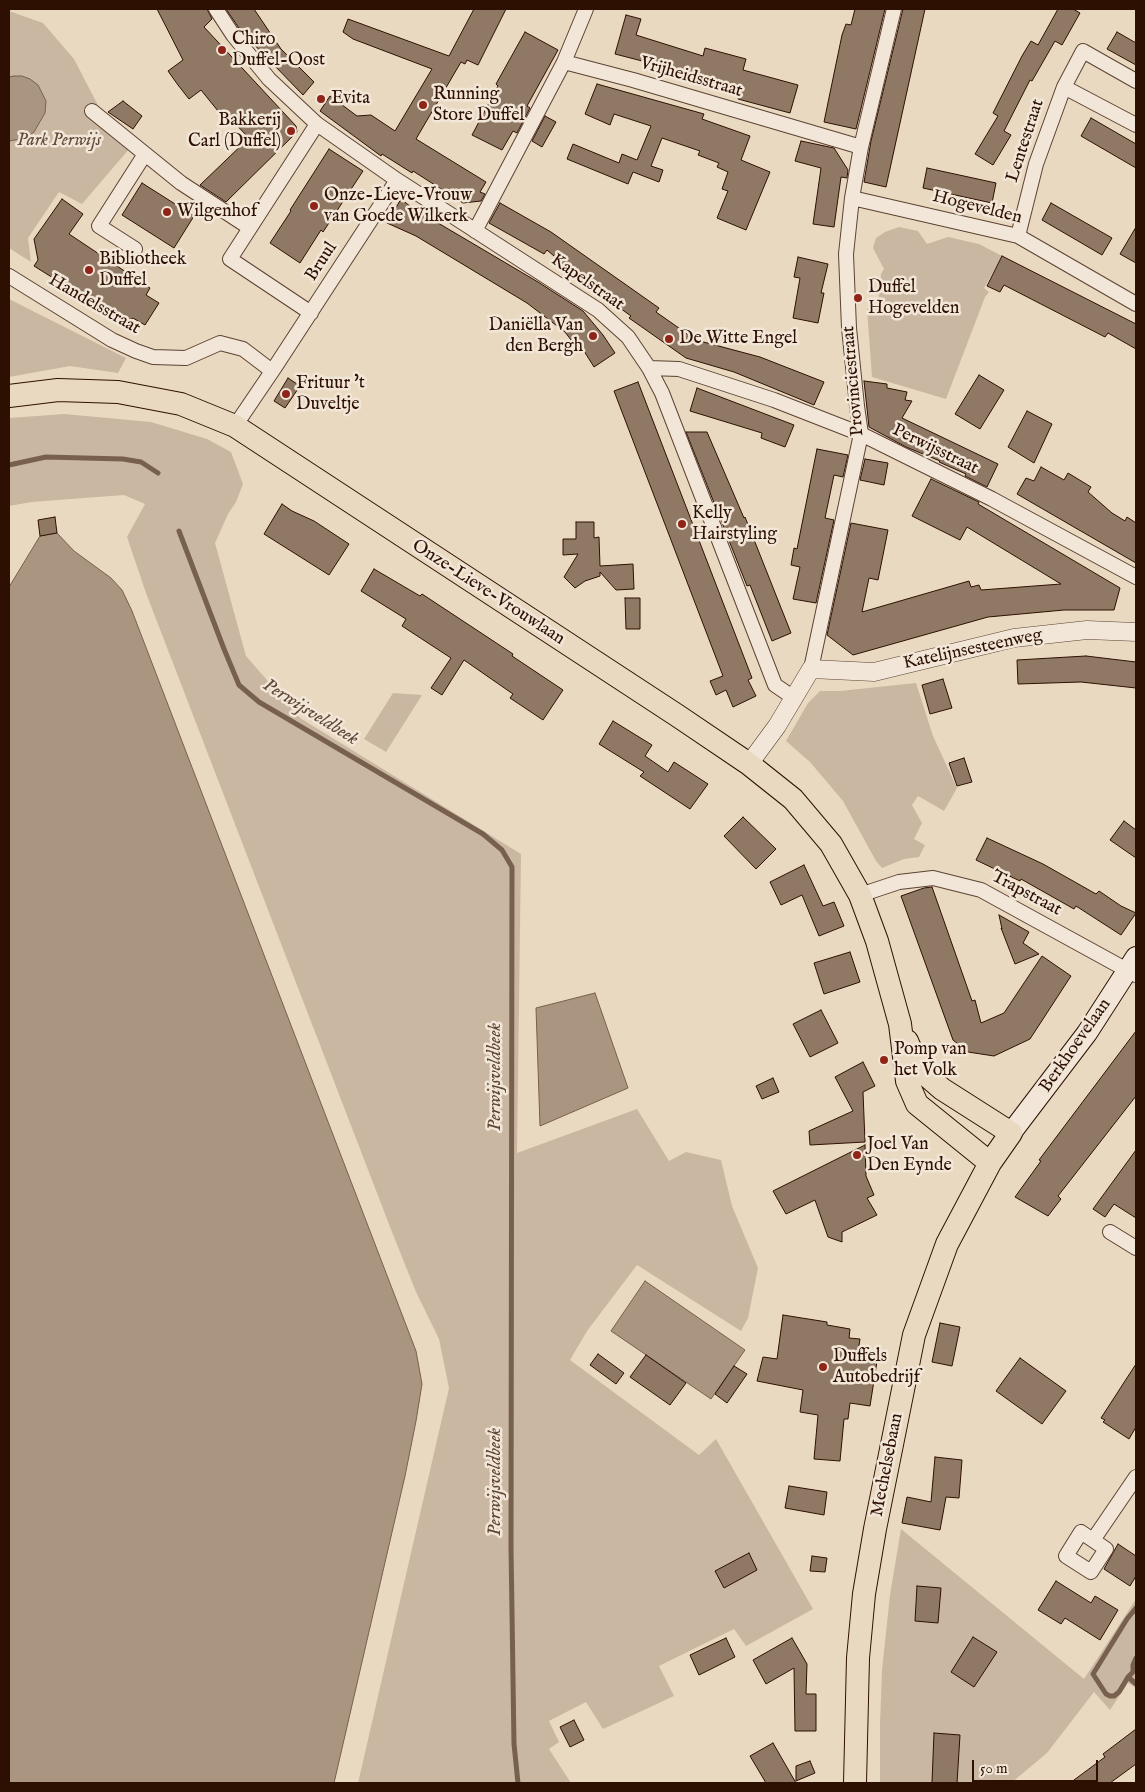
<!DOCTYPE html>
<html>
<head>
<meta charset="utf-8">
<style>
  body { margin:0 }
  #map { position:relative; width:1145px; height:1792px; overflow:hidden; background:#ead9c1; font-family:"IM FELL English",serif }
  canvas { display:block }
  .frame { position:absolute; inset:0; border:10px solid #2d1002; pointer-events:none }
  .scale { position:absolute; left:972px; top:1760px; width:126px; height:22px; box-sizing:border-box; border:2px solid #2d1002; border-top:0; padding-left:6px; font-size:15px; line-height:18px; white-space:nowrap; color:#2d1002; -webkit-text-stroke:4px #f1e6d7; paint-order:stroke }
</style>
</head>
<body>
<div id="map">
<canvas width="1145" height="1792"></canvas>
<div class="frame"></div>
<div class="scale">50 m</div>
</div>
<script>
const c = document.querySelector('canvas').getContext('2d');
c.lineJoin = 'round';
function fill(path, color) { c.fillStyle = color; c.fill(path, 'evenodd'); }
const poly = rows => new Path2D(rows.map(r => 'M' + r).join(''));
function stroke(path, color, width, dash) { c.strokeStyle = color; c.lineWidth = width; c.lineCap = dash ? 'butt' : 'round'; c.setLineDash(dash || []); c.stroke(path); }
function label(font, color, halo, rows, align = 'center') {
  c.font = font + ' "IM FELL English",serif'; c.lineWidth = 5; c.setLineDash([]); c.textBaseline = 'middle'; c.strokeStyle = halo; c.fillStyle = color; for (const [text, x, y, turn = 0] of rows) {
    c.save(); c.translate(x, y); c.rotate((+turn || 0) * Math.PI / 180); c.textAlign = isNaN(turn) ? turn : align; if (halo) c.strokeText(text, 0, 0); c.fillText(text, 0, 0); c.restore();
  }
}
const green = poly([
  [9,11,43,23,74,59,103,115,136,141,82,204,59,192,28,238,31,262,9,248],
  [899,227,918,231,927,244,948,237,979,244,1002,256,984,288,989,292,985,297,946,399,872,377,867,309,878,304,881,274,884,269,873,248,876,238,885,232],
  [9,299,126,358,118,373,70,366,9,377],
  [64,414,151,422,207,439,231,452,243,484,236,502,228,514,215,543,246,656,300,718,521,854,517,1153,637,1109,669,1161,686,1152,721,1160,732,1206,758,1268,748,1318,741,1331,637,1265,587,1331,570,1360,699,1455,716,1439,813,1609,746,1646,734,1629,659,1666,674,1696,603,1729,586,1702,549,1721,559,1742,549,1749,571,1783,358,1783,449,1388,439,1339,416,1292,392,1232,146,593,127,537,145,504,124,495,32,502,9,506,9,418],
  [916,683,933,736,957,788,944,811,918,796,912,805,922,823,914,839,925,845,919,857,904,859,882,868,876,861,843,801,810,762,786,741,808,703,820,691,840,691],
  [393,693,422,695,386,752,364,739],
  [901,1529,1084,1679,1136,1599,1136,1669,1134,1674,1136,1677,1136,1688,1128,1683,1110,1710,1094,1692,1047,1753,1011,1783,880,1783,880,1724,882,1670,890,1595]
]);
const water = poly([
  [14,76,22,76,30,79,38,85,46,101,45,113,34,132,26,138,9,141,9,77,14,76],
  [57,533,74,551,111,578,122,590,132,611,416,1351,422,1384,416,1421,405,1476,334,1783,9,1783,9,587,40,536,57,533],
  [595,993,628,1088,540,1126,536,1008,595,993],
  [645,1281,745,1350,711,1399,611,1331,645,1281]
]);
const stream = poly([
  [9,465,46,457,123,459,141,462,158,473],
  [179,531,224,649,239,685,259,702,483,834,502,850,512,867,511,1547,514,1744,518,1783],
  [1136,1608,1127,1619,1093,1674,1106,1694,1110,1696,1114,1696,1119,1692,1128,1677,1136,1684],
  [1128,1677,1133,1672,1133,1665,1136,1658]
]);
const building = poly([
  [157,9,207,9,212,19,204,27,296,126,297,132,226,202,200,185,249,138,221,109,218,111,201,90,189,99,178,85,168,71,183,60,157,9],
  [226,9,254,9,281,49,314,82,303,95,241,31,226,9],
  [474,9,506,9,478,65,467,60,465,64,461,62,416,139,486,182,480,192,485,194,481,201,463,203,413,171,412,173,382,154,381,156,320,111,330,96,357,116,371,115,395,131,432,69,353,39,343,32,348,19,449,56,474,9],
  [855,9,885,9,856,129,824,122,842,35,846,24,851,25,855,9],
  [903,9,925,9,886,187,864,182,871,141,903,9],
  [1058,9,1073,9,1080,13,1062,45,1055,41,1032,81,1030,80,1004,131,1011,135,993,165,975,154,998,116,993,113,1022,56,1031,41,1038,45,1058,9],
  [626,15,641,19,636,35,703,56,705,48,746,59,743,70,798,85,790,113,738,99,741,90,682,75,645,63,646,62,615,54,626,15],
  [525,32,558,50,527,106,530,108,517,133,513,131,502,150,472,135,498,86,496,84,525,32],
  [1117,32,1136,43,1136,65,1107,49,1117,32],
  [597,84,704,114,702,119,750,136,741,160,770,172,746,230,717,218,728,191,722,189,728,172,717,167,719,163,698,155,700,151,662,138,651,166,663,170,659,182,633,172,628,184,567,159,573,144,619,163,622,154,637,160,651,126,614,114,610,125,585,114,597,84],
  [123,101,142,116,133,129,108,112,123,101],
  [545,116,556,122,542,147,532,141,545,116],
  [1091,118,1136,144,1136,168,1081,136,1091,118],
  [801,141,834,148,848,170,847,178,841,177,834,227,813,224,821,168,795,161,801,141],
  [329,149,363,171,323,232,321,230,300,263,270,243,291,211,290,210,329,149],
  [927,168,996,183,992,203,923,188,927,168],
  [142,183,194,216,174,248,122,215,142,183],
  [62,199,83,214,69,234,150,288,146,295,159,303,145,325,133,318,125,323,34,266,38,260,34,239,62,199],
  [401,199,411,207,538,282,583,311,603,335,615,353,594,367,584,351,581,353,565,332,527,303,416,236,387,223,401,199],
  [500,203,551,232,659,308,656,312,696,340,760,357,824,382,814,405,734,372,686,358,629,318,631,316,584,282,547,250,544,254,489,223,500,203],
  [1051,203,1112,238,1102,255,1042,220,1051,203],
  [1136,227,1136,263,1120,254,1136,227],
  [1002,256,1136,324,1136,349,1108,333,1105,337,1004,285,1000,292,987,286,1002,256],
  [798,257,828,264,821,293,824,293,818,323,793,318,800,278,794,277,798,257],
  [979,375,1004,390,980,429,955,414,979,375],
  [288,378,300,386,285,408,274,401,288,378],
  [864,381,887,384,887,388,907,392,905,400,912,401,902,418,998,464,987,487,965,476,966,474,939,462,940,461,906,447,869,427,864,381],
  [638,382,752,678,748,680,756,696,733,707,726,690,716,695,710,681,723,676,614,391,638,382],
  [697,388,794,425,785,447,761,438,762,433,690,411,697,388],
  [1027,411,1052,424,1034,463,1008,447,1027,411],
  [686,432,707,432,744,518,745,517,791,633,772,641,750,585,747,586,686,432],
  [817,449,848,455,843,477,834,475,825,518,834,520,816,603,793,599,800,567,791,565,794,548,797,549,817,449],
  [865,459,888,463,884,485,860,480,865,459],
  [1041,467,1064,480,1068,473,1091,487,1088,492,1112,513,1125,521,1127,517,1136,523,1136,563,1017,494,1026,478,1034,481,1041,467],
  [931,479,979,502,978,504,1120,588,1114,610,1064,610,988,617,853,655,827,635,851,523,888,530,878,580,869,578,862,612,969,581,971,587,979,585,981,590,1061,584,967,527,960,540,912,516,931,479],
  [282,504,292,511,314,521,349,544,329,575,264,534,282,504],
  [55,517,57,533,40,536,38,520,55,517],
  [576,522,594,522,594,538,599,537,600,566,633,564,634,589,616,590,600,572,600,576,585,581,575,588,564,577,578,554,563,555,563,539,576,539,576,522],
  [374,569,420,596,422,594,513,654,512,656,563,690,543,720,510,698,513,694,464,660,442,695,431,688,451,658,402,626,406,619,361,591,374,569],
  [625,598,640,598,640,629,626,629,625,598],
  [1086,656,1136,662,1136,688,1081,682,1018,684,1017,660,1086,656],
  [943,679,952,708,930,714,922,685,943,679],
  [613,721,652,745,645,756,668,772,674,762,708,784,690,809,640,776,644,772,599,744,613,721],
  [964,758,972,782,957,786,949,763,964,758],
  [743,817,776,849,756,869,724,836,743,817],
  [1124,821,1136,830,1136,858,1110,840,1124,821],
  [987,838,1043,864,1096,894,1099,891,1121,906,1136,913,1121,935,1076,906,1074,909,1021,879,1020,881,976,860,987,838],
  [804,865,823,906,834,902,844,926,819,936,802,895,781,905,770,882,804,865],
  [932,887,972,1001,975,1000,981,1023,1004,1013,1042,956,1071,976,1030,1039,994,1056,968,1052,953,1040,901,896,924,888,932,887],
  [999,915,1029,932,1023,943,1039,954,1015,964,1001,928,1002,929,999,915],
  [850,952,860,982,824,994,814,963,850,952],
  [821,1010,838,1043,810,1057,793,1024,821,1010],
  [1136,1031,1136,1096,1058,1196,1061,1199,1048,1216,1015,1197,1041,1161,1039,1160,1136,1031],
  [863,1062,875,1086,863,1092,865,1142,810,1145,809,1131,853,1111,835,1077,863,1062],
  [773,1078,779,1092,762,1099,756,1086,773,1078],
  [865,1145,866,1176,874,1195,867,1198,877,1215,842,1232,842,1242,828,1237,815,1200,786,1214,773,1191,865,1145],
  [1136,1150,1136,1218,1114,1204,1105,1217,1093,1209,1136,1150],
  [783,1315,827,1322,827,1325,850,1329,849,1338,860,1339,858,1352,878,1355,870,1406,850,1403,848,1419,844,1419,840,1461,814,1459,818,1415,800,1412,803,1390,757,1381,763,1357,777,1359,783,1315],
  [940,1323,960,1327,952,1366,932,1362,940,1323],
  [598,1354,624,1373,616,1384,590,1365,598,1354],
  [646,1355,686,1383,670,1405,630,1377,646,1355],
  [1020,1358,1066,1391,1042,1424,996,1391,1020,1358],
  [1136,1364,1136,1427,1129,1439,1103,1422,1105,1420,1101,1418,1136,1364],
  [734,1366,747,1374,727,1403,715,1394,734,1366],
  [935,1457,962,1460,959,1498,946,1497,940,1530,902,1523,907,1497,931,1502,935,1457],
  [789,1486,827,1492,824,1515,785,1508,789,1486],
  [1118,1544,1136,1556,1136,1576,1130,1586,1104,1569,1118,1544],
  [749,1553,757,1570,724,1588,715,1571,749,1553],
  [812,1556,827,1558,825,1572,810,1571,812,1556],
  [1056,1581,1091,1603,1095,1596,1118,1610,1100,1640,1065,1618,1061,1624,1038,1610,1056,1581],
  [917,1586,941,1588,938,1623,915,1621,917,1586],
  [973,1637,997,1652,974,1687,951,1672,973,1637],
  [726,1638,735,1657,699,1675,690,1655,726,1638],
  [792,1638,807,1664,806,1694,816,1694,816,1731,795,1731,794,1668,766,1684,753,1660,792,1638],
  [574,1720,584,1740,570,1747,560,1727,574,1720],
  [1136,1729,1136,1764,1110,1783,1070,1783,1105,1757,1103,1754,1136,1729],
  [934,1733,960,1735,957,1783,932,1783,934,1733],
  [773,1743,796,1783,766,1783,750,1756,773,1743],
  [810,1761,815,1773,796,1781,796,1766,810,1761]
]);
const minor = poly([
  [216,9,233,35,269,79,317,124,397,180,598,310,628,337,649,368,662,393,775,685,794,698],
  [586,9,564,62,633,80,861,147],
  [1064,87,1136,125],
  [92,111,181,183,250,228],
  [852,198,1018,236,1136,304],
  [475,231,564,62],
  [1018,236,1036,164,1064,87,1083,51,1136,81],
  [135,249,99,226,145,154],
  [9,276,112,340,136,351,153,357,186,358,220,343,243,349,272,371],
  [311,313,230,259,317,124],
  [649,368,679,369,774,400,861,434,992,499,1136,577],
  [235,426,275,367,397,180],
  [811,669,861,434,857,406,849,328,846,254,852,198,861,147,894,9],
  [860,895,899,882,933,878,981,890,1136,975],
  [1110,1232,1136,1248],
  [1081,1532,1106,1549,1091,1572,1066,1556,1081,1532],
  [1093,1540,1136,1477]
]);
const tertiary = poly([
  [749,764,777,726,811,669,874,672,1014,638,1087,630,1136,632]
]);
const secondary = poly([
  [1011,1133,1087,1033,1136,957]
]);
const primary = poly([
  [9,396,58,390,118,392,181,404,235,426,678,716,749,764,793,799,831,844,860,895,877,941,900,1024,907,1081,917,1104,990,1163],
  [855,1783,858,1658,864,1594,875,1529,914,1335,947,1244,990,1163,1011,1133,942,1089,927,1076,915,1060,907,1041]
]);
const markers = [
  [222,50,5,"#8f2418"],
  [321,99,5,"#8f2418"],
  [423,105,5,"#8f2418"],
  [291,131,5,"#8f2418"],
  [314,206,5,"#8f2418"],
  [167,212,5,"#8f2418"],
  [89,270,5,"#8f2418"],
  [858,298,5,"#8f2418"],
  [593,336,5,"#8f2418"],
  [669,339,5,"#8f2418"],
  [286,394,5,"#8f2418"],
  [682,524,5,"#8f2418"],
  [884,1060,5,"#8f2418"],
  [857,1155,5,"#8f2418"],
  [823,1367,5,"#8f2418"]
];
const poiNames = [
  ["Chiro",232,40],
  ["Duffel-Oost",232,61],
  ["Running",433,95],
  ["Store Duffel",433,116],
  ["Evita",331,99],
  ["Bakkerij",281,121,"right"],
  ["Carl (Duffel)",281,142,"right"],
  ["Onze-Lieve-Vrouw",324,196],
  ["van Goede Wilkerk",324,217],
  ["Wilgenhof",177,212],
  ["Bibliotheek",99,260],
  ["Duffel",99,281],
  ["Duffel",868,288],
  ["Hogevelden",868,309],
  ["Daniëlla Van",583,326,"right"],
  ["den Bergh",583,347,"right"],
  ["De Witte Engel",679,339],
  ["Frituur 't",296,384],
  ["Duveltje",296,405],
  ["Kelly",692,514],
  ["Hairstyling",692,535],
  ["Pomp van",894,1050],
  ["het Volk",894,1071],
  ["Joel Van",867,1145],
  ["Den Eynde",867,1166],
  ["Duffels",833,1357],
  ["Autobedrijf",833,1378]
];
const streetNames = [
  ["Vrijheidsstraat",691,78,16],
  ["Lentestraat",1026,141,-72],
  ["Hogevelden",977,208,14],
  ["Bruul",322,262,-57],
  ["Kapelstraat",587,283,35],
  ["Handelsstraat",94,305,30],
  ["Provinciestraat",854,381,-95],
  ["Perwijsstraat",935,450,26],
  ["Onze-Lieve-Vrouwlaan",488,593,33],
  ["Katelijnsesteenweg",973,650,-12],
  ["Trapstraat",1026,894,28],
  ["Berkhoevelaan",1076,1046,-55],
  ["Mechelsebaan",888,1465,-79]
];
const parkNames = [
  ["Park Perwijs",59,141]
];
const waterNames = [
  ["Perwijsveldbeek",310,713,32],
  ["Perwijsveldbeek",496,1077,-90],
  ["Perwijsveldbeek",496,1482,-90]
];
fill(green, '#cab7a1');
fill(water, '#aa9580');
stroke(water, '#78604e', 1);
stroke(stream, '#78604e', 5);
fill(building, '#8f7965');
stroke(building, '#2d1002', 1);
stroke(minor, '#5c4232', 16);
stroke(tertiary, '#5c4232', 19);
stroke(secondary, '#2d1002', 22);
stroke(primary, '#2d1002', 24);
stroke(minor, '#f1e6d7', 14);
stroke(tertiary, '#f1e6d7', 18);
stroke(secondary, '#f1e6d7', 20);
stroke(primary, '#ead9c1', 22);
for (const [x, y, r, color] of markers) { const dot = new Path2D(); dot.arc(x, y, r, 0, 2 * Math.PI); c.fillStyle = color; c.fill(dot); stroke(dot, '#f1e6d7', 2); }
label('18px', '#2d1002', '#f1e6d7', poiNames, 'left');
label('18px', '#2d1002', '#f1e6d7', streetNames);
label('italic 18px', '#644a3a', '#f1e6d7', parkNames);
label('italic 19px', '#5f4534', '#f1e6d7', waterNames);
</script>
</body>
</html>
